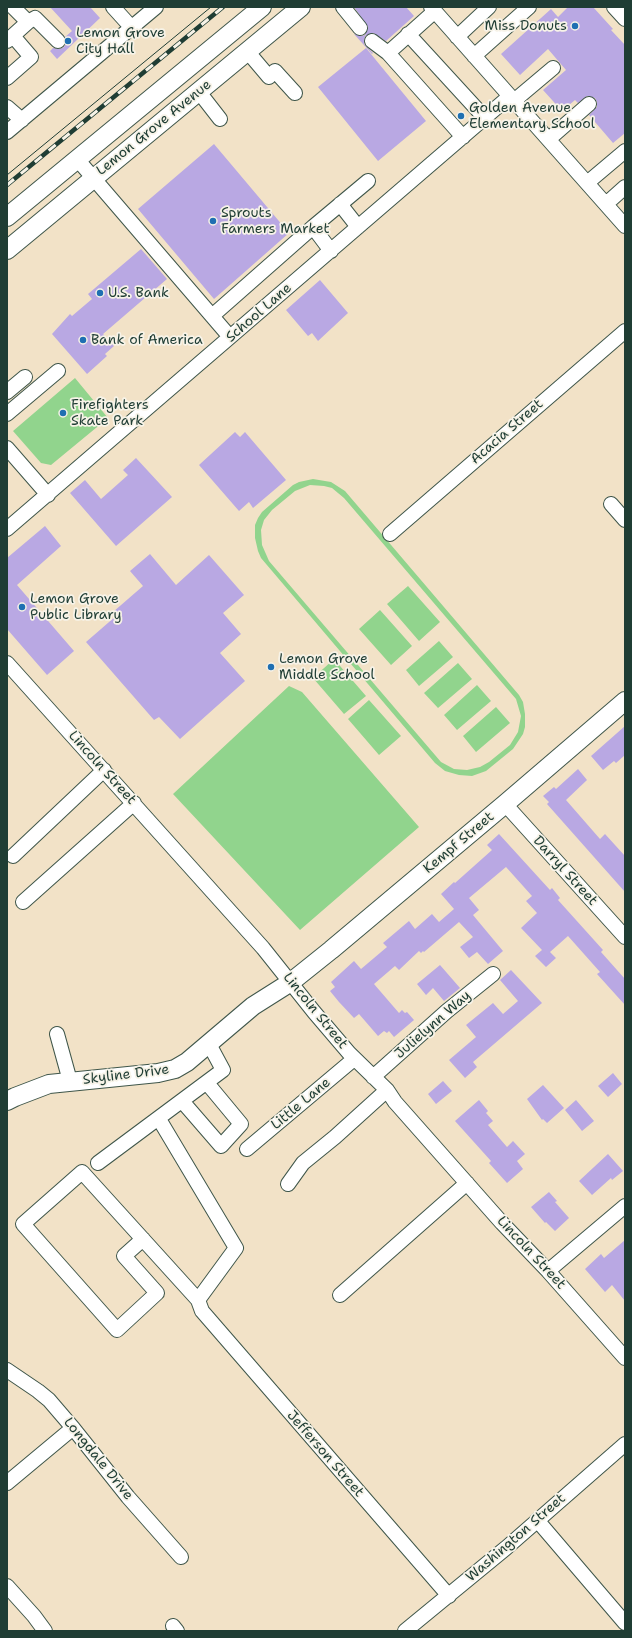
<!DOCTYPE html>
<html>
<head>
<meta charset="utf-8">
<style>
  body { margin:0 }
  #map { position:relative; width:632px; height:1638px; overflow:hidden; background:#f2e2c7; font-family:"Shantell Sans",sans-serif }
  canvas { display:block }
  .frame { position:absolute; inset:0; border:8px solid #1f3d34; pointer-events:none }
</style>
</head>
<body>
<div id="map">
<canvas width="632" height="1638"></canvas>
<div class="frame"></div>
</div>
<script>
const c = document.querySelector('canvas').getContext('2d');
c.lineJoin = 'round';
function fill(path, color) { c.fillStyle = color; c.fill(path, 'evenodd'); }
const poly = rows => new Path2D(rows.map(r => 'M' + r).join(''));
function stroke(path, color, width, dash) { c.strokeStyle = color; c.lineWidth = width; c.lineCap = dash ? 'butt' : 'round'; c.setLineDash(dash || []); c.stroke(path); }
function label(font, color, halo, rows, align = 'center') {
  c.font = font + ' "Shantell Sans",sans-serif'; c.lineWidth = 3.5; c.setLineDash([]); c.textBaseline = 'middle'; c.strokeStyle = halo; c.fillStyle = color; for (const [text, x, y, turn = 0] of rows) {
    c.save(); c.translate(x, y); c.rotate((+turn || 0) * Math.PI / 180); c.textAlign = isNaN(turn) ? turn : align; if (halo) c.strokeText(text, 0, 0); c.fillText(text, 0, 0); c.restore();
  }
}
const green = poly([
  [75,378,108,418,51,465,41,463,13,431],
  [313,479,331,482,345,491,519,695,523,702,525,714,525,727,523,734,513,749,486,771,472,776,459,775,445,771,435,763,261,558,258,551,255,538,255,525,258,518,262,512,293,485,299,482],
  [310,485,324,486,332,488,344,498,516,699,521,716,518,732,510,745,489,762,480,767,467,770,454,769,441,762,269,561,262,545,261,530,264,520,272,510,295,491],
  [408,586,440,622,419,641,387,604],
  [380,610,412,646,391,665,359,629],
  [439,641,453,657,419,686,406,670],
  [334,659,366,696,344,714,313,678],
  [458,663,472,679,438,708,424,693],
  [477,685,491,701,457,730,444,715],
  [289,686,302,692,419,827,300,930,173,794],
  [369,700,401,736,379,755,348,719],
  [496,707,510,723,476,752,463,736]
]);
const building = poly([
  [50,7,90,7,100,18,57,59,50,51,53,48,60,49,64,47,66,43,65,37,72,31],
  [354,7,406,7,414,16,386,41,373,33,365,36,364,44,373,53,372,54,354,34,361,36,365,35,368,27],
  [568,7,593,7,613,29,611,30,625,45,625,133,613,143,589,115,597,107,597,102,595,98,587,96,578,103,575,100,562,111,543,90,566,70,548,49,520,75,501,54,551,9,558,17],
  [366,48,426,121,378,161,318,87],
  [214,144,289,233,214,299,138,209],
  [141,249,167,279,103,334,114,346,105,354,107,356,87,374,52,334,70,314,72,316,92,299,88,294],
  [320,280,348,313,318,341,312,333,308,336,286,310],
  [235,432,240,437,245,432,286,480,253,508,249,502,239,511,199,465],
  [136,458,172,497,116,546,70,493,85,480,101,499,128,475,123,470],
  [45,526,61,546,17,585,74,651,47,675,7,629,7,558],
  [150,554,176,585,209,555,244,595,223,613,241,634,220,653,245,681,180,739,159,717,154,720,86,642,116,616,113,612,143,586,130,571],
  [625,726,625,755,616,763,614,761,603,770,591,756],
  [578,769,587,780,566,800,600,839,605,834,625,856,625,892,547,804,549,802,543,796,554,787,556,789],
  [499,834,550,890,552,888,560,898,558,900,603,950,601,952,625,979,625,1005,597,974,600,972,568,936,550,952,556,958,546,967,535,956,542,950,521,928,537,913,526,901,532,896,506,867,469,898,479,910,473,915,503,951,488,964,477,952,469,958,460,947,473,937,459,922,424,952,423,951,421,953,419,951,399,970,395,966,374,984,399,1013,402,1010,405,1013,407,1012,414,1020,394,1037,389,1031,387,1033,384,1031,378,1036,359,1014,354,1018,339,1002,330,991,335,987,331,982,354,961,361,969,387,947,383,943,409,921,415,929,432,914,439,922,454,909,441,894,454,882,455,883,492,850,487,845],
  [440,965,460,988,444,1001,433,988,426,995,417,984],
  [511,970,542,1003,473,1062,477,1067,465,1078,449,1060,476,1037,466,1025,493,1003,503,1014,518,1001,500,980],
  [613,1073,622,1084,608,1097,598,1086],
  [443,1081,452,1091,436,1104,428,1094],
  [543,1085,564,1108,547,1123,543,1119,542,1120,527,1099],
  [479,1100,488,1111,486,1113,493,1121,488,1125,507,1147,513,1141,525,1154,517,1161,523,1169,507,1183,489,1163,491,1161,455,1121],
  [576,1100,594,1121,582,1131,565,1110],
  [608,1154,623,1171,612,1180,611,1178,592,1195,579,1181],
  [549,1192,557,1201,555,1202,569,1218,555,1231,546,1222,545,1223,531,1207],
  [625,1240,625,1301,612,1285,605,1292,585,1269,601,1254,604,1258]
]);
const minor = poly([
  [113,7,132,28],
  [343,7,360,28],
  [431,7,625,226],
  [614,7,625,19],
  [435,11,388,53,463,137],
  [28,22,35,18,58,41],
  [408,34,485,118],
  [457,37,489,7],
  [7,41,28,22,13,7],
  [372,41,388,53],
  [247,51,269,77],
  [474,56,529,7],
  [275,71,295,93],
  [7,78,31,57,13,36],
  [199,92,220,119],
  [515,100,553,68],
  [7,107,22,120],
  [7,132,156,7],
  [549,139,589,104],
  [77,159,230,337],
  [587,183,625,151],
  [340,204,358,227],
  [606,204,625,187],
  [313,227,331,251],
  [212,316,313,227,368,181],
  [7,392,25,377],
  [7,414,58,371],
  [7,448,48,495],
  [611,504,625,520],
  [7,529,510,96],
  [390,534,625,331],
  [7,663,263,948,314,1012,349,1053,387,1090,395,1102,502,1223,548,1271,625,1358],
  [505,804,625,937],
  [13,856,104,770],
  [23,902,134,803],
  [57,1034,70,1081],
  [373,1077,447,1011,493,974],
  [182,1101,221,1146,241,1124,207,1083],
  [247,1149,354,1059],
  [98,1163,223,1070,209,1044],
  [288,1184,303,1163,335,1137,387,1090],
  [143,1239,124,1256,157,1293,117,1330,23,1224,82,1172,198,1300,236,1248,159,1119],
  [548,1271,625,1206],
  [340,1295,467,1183],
  [198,1300,202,1311,449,1596],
  [7,1370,38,1391,49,1400,73,1428,128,1497,181,1557],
  [7,1483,73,1428],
  [537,1520,625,1623],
  [7,1586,34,1616,45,1631],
  [173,1626,177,1631],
  [405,1631,506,1548,625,1444]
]);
const major = poly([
  [7,217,262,7],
  [7,250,301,7],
  [7,1101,15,1097,49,1084,158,1073,175,1069,187,1062,253,1006,291,982,331,950,505,804,625,701]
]);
const tram = poly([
  [7,175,211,7]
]);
const rail = poly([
  [7,185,223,7]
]);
const markers = [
  [575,26,4,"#1f6fb2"],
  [68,41,4,"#1f6fb2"],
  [461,116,4,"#1f6fb2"],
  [213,221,4,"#1f6fb2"],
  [100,293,4,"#1f6fb2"],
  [83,340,4,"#1f6fb2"],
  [63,413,4,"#1f6fb2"],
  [22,607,4,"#1f6fb2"],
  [271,667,4,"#1f6fb2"]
];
const poiNames = [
  ["Miss Donuts",567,26,"right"],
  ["Lemon Grove",76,33],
  ["City Hall",76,49],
  ["Golden Avenue",469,108],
  ["Elementary School",469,124],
  ["Sprouts",221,213],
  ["Farmers Market",221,229],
  ["U.S. Bank",108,293],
  ["Bank of America",91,340],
  ["Firefighters",71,405],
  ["Skate Park",71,421],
  ["Lemon Grove",30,599],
  ["Public Library",30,615],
  ["Lemon Grove",279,659],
  ["Middle School",279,675]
];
const streetNames = [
  ["Lemon Grove Avenue",154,128,-39],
  ["School Lane",259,313,-41],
  ["Acacia Street",507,432,-41],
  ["Lincoln Street",102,768,48],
  ["Kempf Street",459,843,-40],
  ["Darryl Street",565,871,48],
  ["Lincoln Street",315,1011,51],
  ["Julielynn Way",433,1025,-41],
  ["Skyline Drive",126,1075,-7],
  ["Little Lane",301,1104,-40],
  ["Lincoln Street",531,1253,47],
  ["Jefferson Street",325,1454,49],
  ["Longdale Drive",98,1459,51],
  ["Washington Street",516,1538,-41]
];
fill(green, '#91d48d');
fill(building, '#b9a8e3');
stroke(minor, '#3f564a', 16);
stroke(major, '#3f564a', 20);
stroke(minor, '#fff', 14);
stroke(major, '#fff', 18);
stroke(tram, '#1f3d34', 1);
stroke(rail, '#1f3d34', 4.5);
stroke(rail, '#f7f3e8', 3, [9]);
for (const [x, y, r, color] of markers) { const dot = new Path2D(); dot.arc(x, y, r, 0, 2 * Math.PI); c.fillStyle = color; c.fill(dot); stroke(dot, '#f7f3e8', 1.5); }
label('14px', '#1f3d34', '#f7f3e8', poiNames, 'left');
label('14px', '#1f3d34', '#f7f3e8', streetNames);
</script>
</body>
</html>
